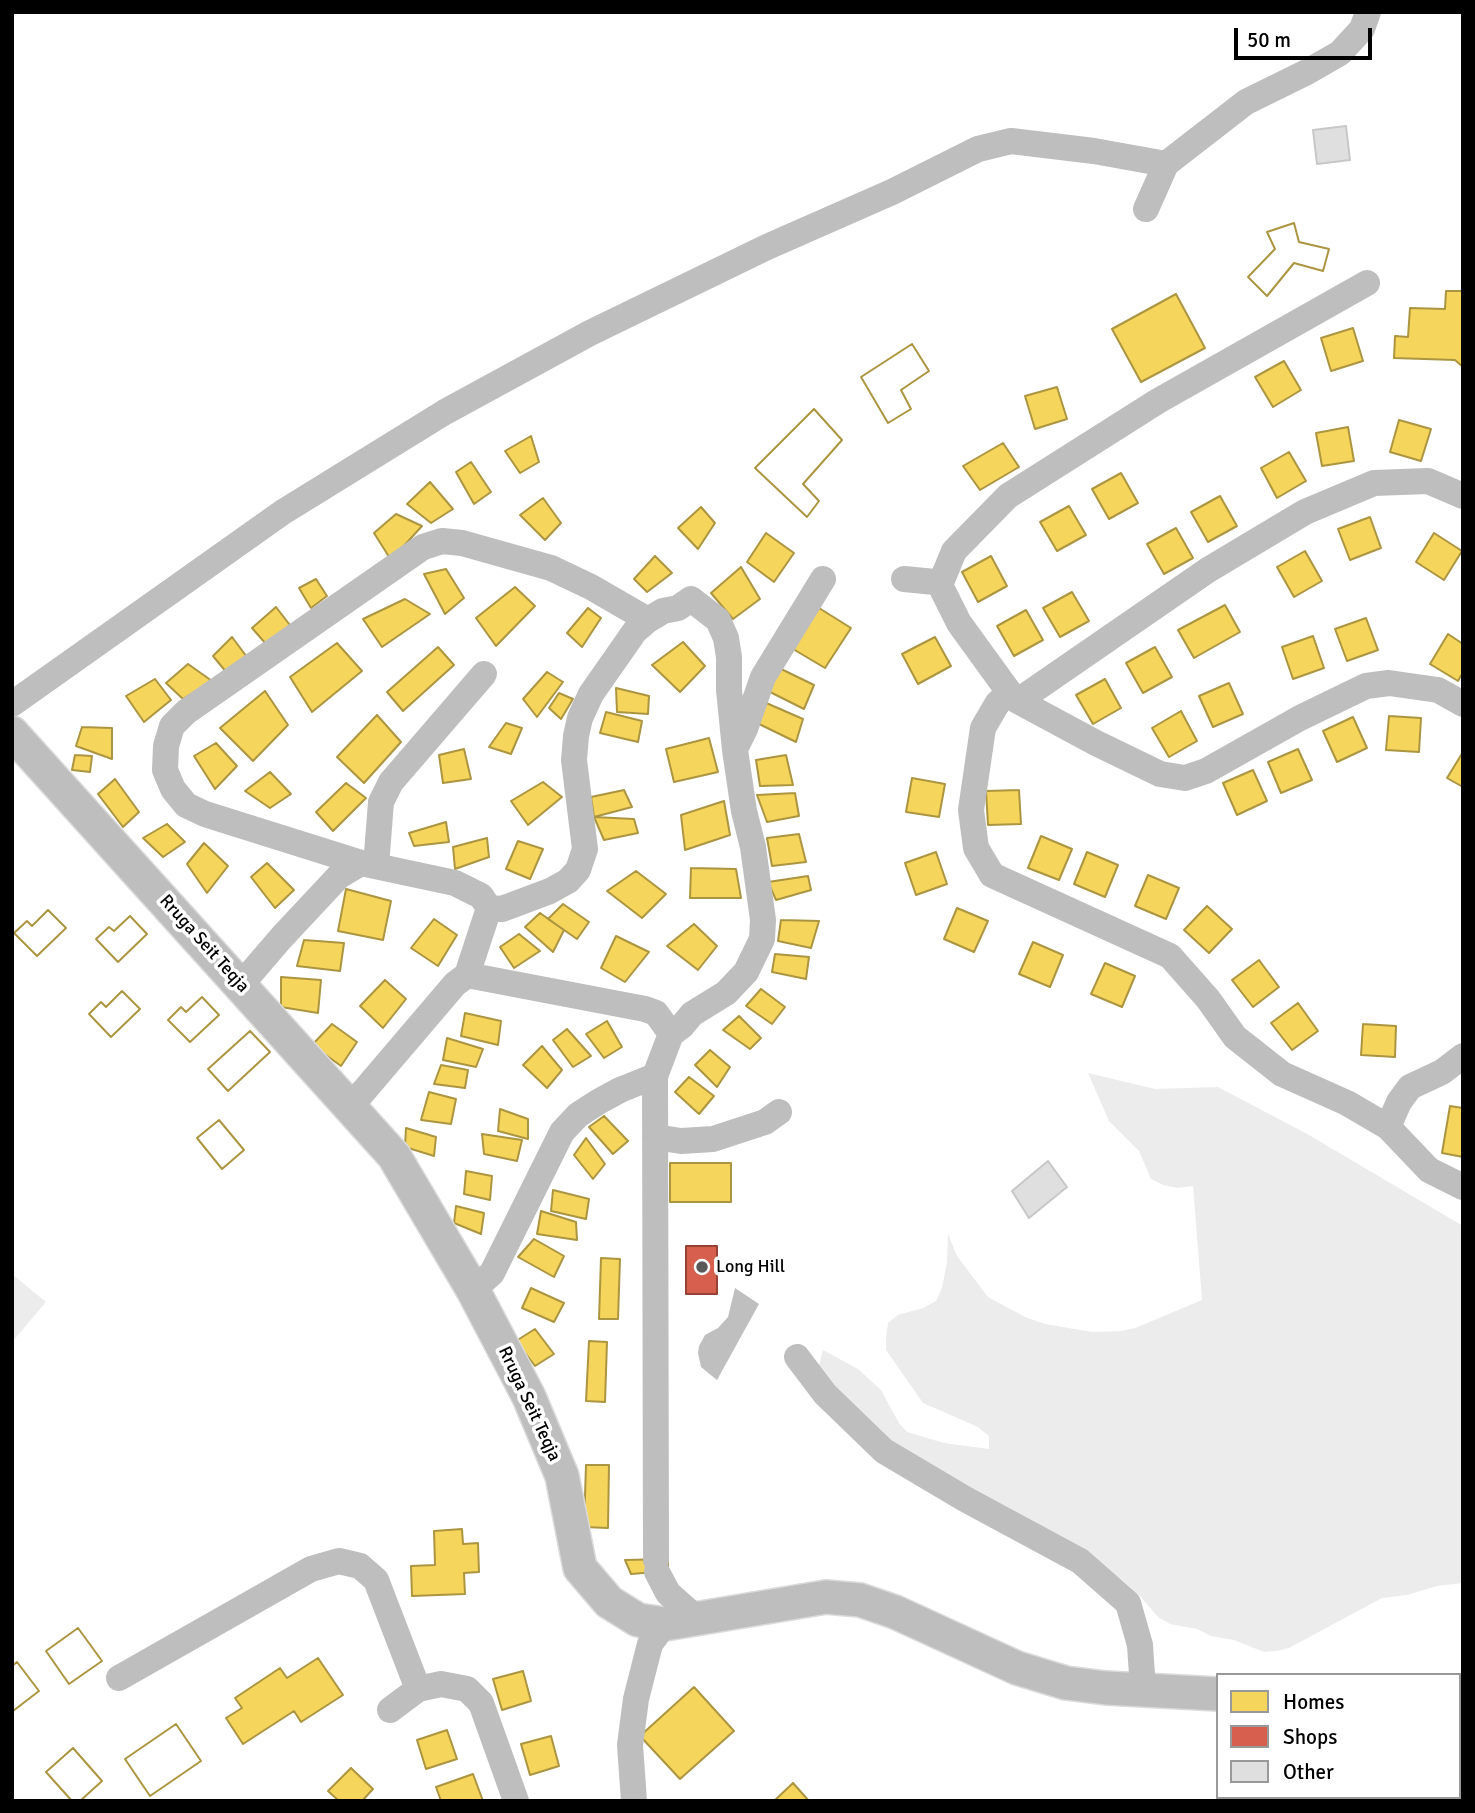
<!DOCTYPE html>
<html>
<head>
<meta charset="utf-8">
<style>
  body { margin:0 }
  #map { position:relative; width:1475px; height:1813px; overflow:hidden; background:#fff; font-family:Signika,sans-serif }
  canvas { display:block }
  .frame { position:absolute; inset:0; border:14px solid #000; pointer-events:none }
  .legend { position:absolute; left:1216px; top:1673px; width:245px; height:126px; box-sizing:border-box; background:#fff; border:2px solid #999; margin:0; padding:9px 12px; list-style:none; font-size:21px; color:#000 }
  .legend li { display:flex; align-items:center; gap:14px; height:35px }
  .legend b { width:35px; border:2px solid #999 }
  .scale { position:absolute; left:1234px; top:28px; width:138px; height:32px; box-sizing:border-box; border:4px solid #000; border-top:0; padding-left:9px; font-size:21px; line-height:24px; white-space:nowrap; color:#000; -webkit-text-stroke:5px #fff; paint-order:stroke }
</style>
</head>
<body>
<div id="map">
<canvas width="1475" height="1813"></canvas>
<div class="frame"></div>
<ul class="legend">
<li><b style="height:19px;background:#f6d55c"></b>Homes</li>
<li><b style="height:19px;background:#d6604d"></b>Shops</li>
<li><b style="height:19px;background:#dfdfdf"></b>Other</li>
</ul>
<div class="scale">50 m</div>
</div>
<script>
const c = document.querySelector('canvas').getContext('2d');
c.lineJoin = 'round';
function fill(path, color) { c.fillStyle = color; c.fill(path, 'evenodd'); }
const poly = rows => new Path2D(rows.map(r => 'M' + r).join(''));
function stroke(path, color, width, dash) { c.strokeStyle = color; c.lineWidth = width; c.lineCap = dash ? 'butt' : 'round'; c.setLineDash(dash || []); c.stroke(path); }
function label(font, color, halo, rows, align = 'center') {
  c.font = font + ' Signika,sans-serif'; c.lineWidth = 7; c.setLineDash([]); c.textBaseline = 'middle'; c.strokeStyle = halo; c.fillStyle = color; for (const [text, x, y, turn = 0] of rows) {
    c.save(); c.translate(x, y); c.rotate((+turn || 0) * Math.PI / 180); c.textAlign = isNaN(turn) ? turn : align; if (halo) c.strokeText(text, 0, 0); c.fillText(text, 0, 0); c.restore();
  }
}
const green = poly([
  [1088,1073,1155,1089,1218,1087,1309,1135,1463,1226,1463,1583,1437,1586,1407,1595,1382,1598,1289,1648,1276,1651,1264,1652,1234,1640,1211,1636,1197,1629,1170,1624,1158,1617,1140,1596,1121,1579,889,1444,818,1369,823,1350,858,1369,881,1390,899,1423,907,1432,944,1443,989,1449,989,1436,978,1427,923,1403,886,1350,886,1337,888,1323,898,1315,923,1308,936,1301,942,1288,947,1262,948,1234,957,1256,988,1297,1025,1317,1045,1324,1092,1332,1121,1331,1135,1328,1202,1300,1193,1186,1178,1188,1163,1185,1151,1179,1139,1151,1109,1121],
  [12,1274,46,1302,12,1342]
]);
const water = poly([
  [735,1288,759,1304,717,1380,701,1367,698,1353,699,1346,705,1335,718,1328,728,1317]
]);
const homes = poly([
  [1294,223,1299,242,1329,249,1323,271,1294,263,1267,296,1248,277,1275,249,1267,232,1294,223],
  [1294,223,1299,242,1329,249,1323,271,1294,263,1267,296,1248,277,1275,249,1267,232,1294,223],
  [1446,291,1463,291,1463,367,1455,360,1394,358,1395,336,1408,337,1410,308,1445,309,1446,291],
  [1176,294,1205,348,1141,382,1112,329,1176,294],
  [1353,328,1363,361,1331,371,1321,338,1353,328],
  [912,344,929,371,901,390,911,409,888,423,861,377,912,344],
  [912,344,929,371,901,390,911,409,888,423,861,377,912,344],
  [1284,361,1301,390,1273,407,1255,377,1284,361],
  [1057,387,1067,419,1035,429,1025,396,1057,387],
  [814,409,842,440,803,484,819,501,807,517,755,468,814,409],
  [814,409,842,440,803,484,819,501,807,517,755,468,814,409],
  [1399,420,1431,429,1421,461,1390,452,1399,420],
  [1348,427,1354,461,1322,466,1316,433,1348,427],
  [531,436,539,462,520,473,505,451,531,436],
  [1003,443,1019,467,980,490,963,466,1003,443],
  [1289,452,1306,481,1277,498,1261,468,1289,452],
  [471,462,491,492,474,504,456,472,471,462],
  [1121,473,1138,503,1109,519,1092,489,1121,473],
  [430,482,453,509,431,523,407,504,430,482],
  [1220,496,1237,526,1208,542,1191,512,1220,496],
  [543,498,561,523,545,540,520,515,543,498],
  [1069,506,1086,535,1057,551,1040,522,1069,506],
  [701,507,715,523,698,549,678,528,701,507],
  [396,514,422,526,391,560,374,533,396,514],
  [1370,517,1381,548,1350,560,1338,529,1370,517],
  [1176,528,1193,558,1164,574,1147,544,1176,528],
  [766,533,794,553,774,582,747,562,766,533],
  [1434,533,1462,551,1444,580,1416,562,1434,533],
  [1305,551,1322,581,1294,597,1277,567,1305,551],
  [655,556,672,573,647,592,634,579,655,556],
  [991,556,1007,586,978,602,962,572,991,556],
  [741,567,760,599,733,619,711,593,741,567],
  [446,569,464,598,445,614,424,574,446,569],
  [316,579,327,596,311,608,299,588,316,579],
  [515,587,535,606,496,646,476,618,515,587],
  [1072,592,1089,621,1060,637,1043,608,1072,592],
  [405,599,430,614,382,647,363,619,405,599],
  [1225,605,1240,632,1194,658,1178,630,1225,605],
  [276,607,293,629,266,644,252,628,276,607],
  [588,608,601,618,582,647,567,633,588,608],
  [819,608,851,628,825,668,793,649,819,608],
  [1026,610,1043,640,1014,656,997,626,1026,610],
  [1366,618,1378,650,1347,661,1335,629,1366,618],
  [1448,634,1463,644,1463,672,1458,681,1430,664,1448,634],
  [1313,636,1324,668,1293,679,1282,647,1313,636],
  [232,637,247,657,227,673,213,656,232,637],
  [935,637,951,666,918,684,902,654,935,637],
  [683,642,705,666,680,692,652,665,683,642],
  [337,643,362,671,312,712,290,677,337,643],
  [438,647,454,665,403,711,387,692,438,647],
  [1155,647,1172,677,1143,693,1126,663,1155,647],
  [188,664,212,681,183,699,166,683,188,664],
  [777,667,814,685,804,709,768,691,777,667],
  [547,672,563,682,537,717,523,699,547,672],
  [155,679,171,700,144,722,126,696,155,679],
  [1105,679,1121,708,1093,724,1076,695,1105,679],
  [1229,683,1243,714,1213,727,1199,696,1229,683],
  [616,688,649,696,648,714,617,712,616,688],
  [265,691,288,725,253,761,220,728,265,691],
  [559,693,573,699,561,719,549,708,559,693],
  [764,702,803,719,796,742,757,723,764,702],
  [1181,711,1197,741,1169,757,1152,728,1181,711],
  [606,712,642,721,638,742,600,733,606,712],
  [377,715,401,742,364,783,337,757,377,715],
  [1389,716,1421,718,1419,752,1386,750,1389,716],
  [1353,717,1367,748,1337,762,1323,731,1353,717],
  [506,723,522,728,511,754,489,747,506,723],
  [82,727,112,728,112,759,76,746,82,727],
  [709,738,718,772,674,782,666,749,709,738],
  [216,743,237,766,215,789,194,756,216,743],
  [464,749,471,779,443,783,439,755,464,749],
  [1298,749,1312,780,1281,793,1268,762,1298,749],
  [1463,752,1463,787,1447,778,1463,752],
  [75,755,92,756,90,772,72,770,75,755],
  [786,755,793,785,760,786,756,760,786,755],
  [1253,770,1267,801,1237,815,1223,783,1253,770],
  [270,772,291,794,270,808,245,791,270,772],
  [912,778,945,784,939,817,906,812,912,778],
  [115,779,139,812,123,827,98,794,115,779],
  [543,782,562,797,528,825,511,801,543,782],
  [346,783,366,798,333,831,316,812,346,783],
  [624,790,632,807,594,817,591,797,624,790],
  [1019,790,1021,824,988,825,986,791,1019,790],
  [795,793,799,816,767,822,757,795,795,793],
  [724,801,730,835,685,850,681,815,724,801],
  [594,817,634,819,638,833,604,840,594,817],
  [446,822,449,842,414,846,409,833,446,822],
  [167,824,185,842,163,857,143,838,167,824],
  [799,834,806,862,772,866,767,838,799,834],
  [1041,836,1072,849,1059,880,1028,868,1041,836],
  [487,838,489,857,455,869,453,847,487,838],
  [518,841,543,849,530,879,506,869,518,841],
  [204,843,228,866,207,893,187,864,204,843],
  [936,852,947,884,916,895,905,863,936,852],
  [1087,852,1118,865,1105,897,1074,884,1087,852],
  [267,863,294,890,275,908,251,877,267,863],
  [691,868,736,869,741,898,690,898,691,868],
  [636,871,666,894,642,918,607,891,636,871],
  [1148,875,1179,888,1166,919,1135,906,1148,875],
  [808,876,811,890,776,900,768,882,808,876],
  [346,889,391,901,383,940,338,931,346,889],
  [563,904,589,922,577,939,548,919,563,904],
  [1207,906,1232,929,1209,953,1184,930,1207,906],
  [957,908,988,921,974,952,944,939,957,908],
  [48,910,66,928,37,956,14,933,27,921,32,926,48,910],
  [48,910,66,928,37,956,14,933,27,921,32,926,48,910],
  [540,913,564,930,553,952,525,927,540,913],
  [130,916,147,934,118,962,96,939,109,927,114,931,130,916],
  [130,916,147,934,118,962,96,939,109,927,114,931,130,916],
  [434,919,457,935,438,966,411,948,434,919],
  [781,920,819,921,811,948,778,941,781,920],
  [694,924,717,946,698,970,667,946,694,924],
  [519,934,540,951,514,968,500,947,519,934],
  [616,936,649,952,625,982,601,968,616,936],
  [304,940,344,943,340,971,297,966,304,940],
  [1033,942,1063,955,1050,987,1019,974,1033,942],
  [775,954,809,957,806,979,772,972,775,954],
  [1259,960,1279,987,1253,1007,1232,980,1259,960],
  [1105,963,1135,976,1122,1007,1091,994,1105,963],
  [281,977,321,980,318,1013,281,1007,281,977],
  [385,980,406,999,383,1028,360,1006,385,980],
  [761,989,785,1007,772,1024,746,1006,761,989],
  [122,991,140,1009,111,1037,89,1014,101,1002,106,1007,122,991],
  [122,991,140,1009,111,1037,89,1014,101,1002,106,1007,122,991],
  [202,997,219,1015,190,1042,168,1020,181,1007,186,1012,202,997],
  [202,997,219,1015,190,1042,168,1020,181,1007,186,1012,202,997],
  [1298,1003,1318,1031,1292,1050,1271,1023,1298,1003],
  [465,1013,501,1021,498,1045,461,1036,465,1013],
  [739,1016,761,1038,750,1049,723,1030,739,1016],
  [607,1021,622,1047,604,1058,586,1034,607,1021],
  [332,1024,357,1042,341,1066,312,1045,332,1024],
  [1363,1024,1396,1026,1395,1057,1361,1055,1363,1024],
  [567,1029,591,1056,573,1067,553,1040,567,1029],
  [250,1031,270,1052,228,1091,208,1069,250,1031],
  [250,1031,270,1052,228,1091,208,1069,250,1031],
  [447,1038,483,1049,476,1067,443,1060,447,1038],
  [542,1046,562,1070,547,1088,523,1065,542,1046],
  [710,1050,730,1067,717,1087,695,1065,710,1050],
  [441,1065,468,1070,465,1088,434,1084,441,1065],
  [689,1077,714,1096,699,1114,675,1092,689,1077],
  [429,1092,456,1099,451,1124,421,1120,429,1092],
  [1450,1106,1463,1108,1463,1157,1442,1153,1450,1106],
  [500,1109,528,1119,528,1139,498,1131,500,1109],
  [604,1116,628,1141,613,1154,589,1127,604,1116],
  [219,1120,244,1150,222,1169,197,1138,219,1120],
  [219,1120,244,1150,222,1169,197,1138,219,1120],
  [406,1128,436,1137,434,1156,405,1147,406,1128],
  [482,1134,522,1140,517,1161,484,1154,482,1134],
  [586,1138,605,1164,593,1179,574,1155,586,1138],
  [670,1163,731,1163,731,1202,670,1202,670,1163],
  [466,1171,492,1176,490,1200,464,1194,466,1171],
  [553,1190,589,1199,586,1219,551,1211,553,1190],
  [456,1206,484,1213,481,1234,454,1223,456,1206],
  [541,1211,576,1222,577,1240,537,1234,541,1211],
  [534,1239,564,1256,554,1277,518,1257,534,1239],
  [601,1258,620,1259,618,1319,599,1319,601,1258],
  [531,1288,564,1303,554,1322,522,1308,531,1288],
  [535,1329,554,1354,535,1366,516,1341,535,1329],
  [589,1341,607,1342,605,1402,586,1401,589,1341],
  [586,1465,609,1465,608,1528,584,1527,586,1465],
  [462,1529,463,1544,478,1543,479,1572,464,1573,465,1594,412,1596,411,1566,435,1565,434,1531,462,1529],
  [668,1559,668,1571,631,1574,625,1560,668,1559],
  [78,1628,102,1661,69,1684,46,1651,78,1628],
  [78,1628,102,1661,69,1684,46,1651,78,1628],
  [318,1658,343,1695,301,1722,294,1711,243,1744,226,1718,242,1708,235,1698,280,1668,287,1678,318,1658],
  [17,1662,39,1691,13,1711,12,1666,17,1662],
  [17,1662,39,1691,13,1711,12,1666,17,1662],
  [523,1671,531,1701,502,1710,493,1679,523,1671],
  [694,1687,734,1731,680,1779,640,1736,694,1687],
  [176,1724,201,1761,150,1796,125,1759,176,1724],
  [176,1724,201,1761,150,1796,125,1759,176,1724],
  [447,1730,457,1759,426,1769,417,1740,447,1730],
  [551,1736,559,1766,530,1775,521,1744,551,1736],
  [73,1748,102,1781,80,1801,72,1801,46,1772,73,1748],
  [73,1748,102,1781,80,1801,72,1801,46,1772,73,1748],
  [351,1768,373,1789,362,1801,339,1801,328,1791,351,1768],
  [473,1774,483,1801,441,1801,436,1787,473,1774],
  [793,1783,809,1801,774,1801,793,1783]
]);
const shops = poly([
  [686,1246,717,1246,717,1294,686,1294,686,1246]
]);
const building = poly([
  [1346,126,1350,160,1317,164,1313,130,1346,126],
  [1048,1161,1067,1187,1029,1218,1012,1191,1048,1161]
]);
const minor = poly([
  [1146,209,1166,164,1246,102,1307,72,1340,53,1362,29,1368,12],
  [904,579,935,582,940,585,959,623,1009,692,1018,701,1096,743,1160,774,1185,778,1206,771,1300,718,1366,686,1389,683,1438,690,1463,704],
  [940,585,954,551,1008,496,1158,401,1367,283],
  [1009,692,997,704,983,728,971,810,976,848,992,875,1170,956,1208,999,1235,1037,1282,1074,1347,1103,1388,1127,1429,1170,1463,1187],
  [1018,701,1208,570,1305,512,1374,483,1428,481,1463,496],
  [12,704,283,512,445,412,590,333,767,247,892,192,978,149,1011,141,1094,151,1166,164],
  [737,745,745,729,763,677,823,579],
  [361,863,205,814,186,805,173,789,165,770,166,746,172,726,186,712,423,547,442,541,462,543,551,568,591,587,648,620],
  [376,866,381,802,391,782,484,674],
  [251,973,281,938,339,876,361,863,455,883,481,896,489,908],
  [467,975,489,908,502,909,550,891,568,881,578,870,585,849,574,760,576,736,580,718,591,694,635,631,648,620,663,611,678,608,691,599,718,620,726,638,729,657,729,690,735,750,744,811,753,847,763,920,762,939,746,972,726,993,692,1014,682,1026,671,1034,655,1076,656,1560],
  [351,1106,455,984,467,975,645,1009,656,1013,671,1034],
  [1388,1127,1399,1102,1410,1087,1442,1072,1463,1056],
  [655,1137,681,1141,713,1139,765,1122,779,1112],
  [473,1290,492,1273,562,1132,578,1115,598,1102,620,1090,655,1076],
  [797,1357,825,1394,884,1451,965,1499,1080,1561,1128,1603,1140,1645,1143,1690],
  [657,1572,668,1593,696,1618],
  [119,1678,311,1569,339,1561,360,1566,376,1580,418,1689],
  [390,1710,418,1689,441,1684,467,1689,481,1703,516,1801],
  [634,1801,630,1745,636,1699,650,1644,665,1624]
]);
const major = poly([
  [12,733,394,1156,473,1290,529,1397,562,1476,580,1568,609,1602,638,1620,665,1624,826,1597,860,1600,895,1612,1017,1668,1066,1683,1106,1688,1218,1694],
  [1459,1705,1463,1705]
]);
const markers = [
  [702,1267,7,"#595959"]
];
const streetNames = [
  ["Rruga Seit Teqja",204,944,48],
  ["Rruga Seit Teqja",529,1404,65]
];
const poiNames = [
  ["Long Hill",716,1267]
];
fill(green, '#ececec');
fill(water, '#bfbfbf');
fill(homes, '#f6d55c');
stroke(homes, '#ac9540', 2);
fill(shops, '#d6604d');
stroke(shops, '#964336', 2);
fill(building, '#dfdfdf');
stroke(building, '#c7c7c7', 2);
stroke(major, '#dbdbdb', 36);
stroke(minor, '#bebebe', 26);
stroke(major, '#bebebe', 33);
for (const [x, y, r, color] of markers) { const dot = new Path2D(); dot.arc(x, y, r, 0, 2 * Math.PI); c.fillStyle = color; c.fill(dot); stroke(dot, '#fff', 2.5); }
label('18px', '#000', '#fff', streetNames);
label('18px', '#000', '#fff', poiNames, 'left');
</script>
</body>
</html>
